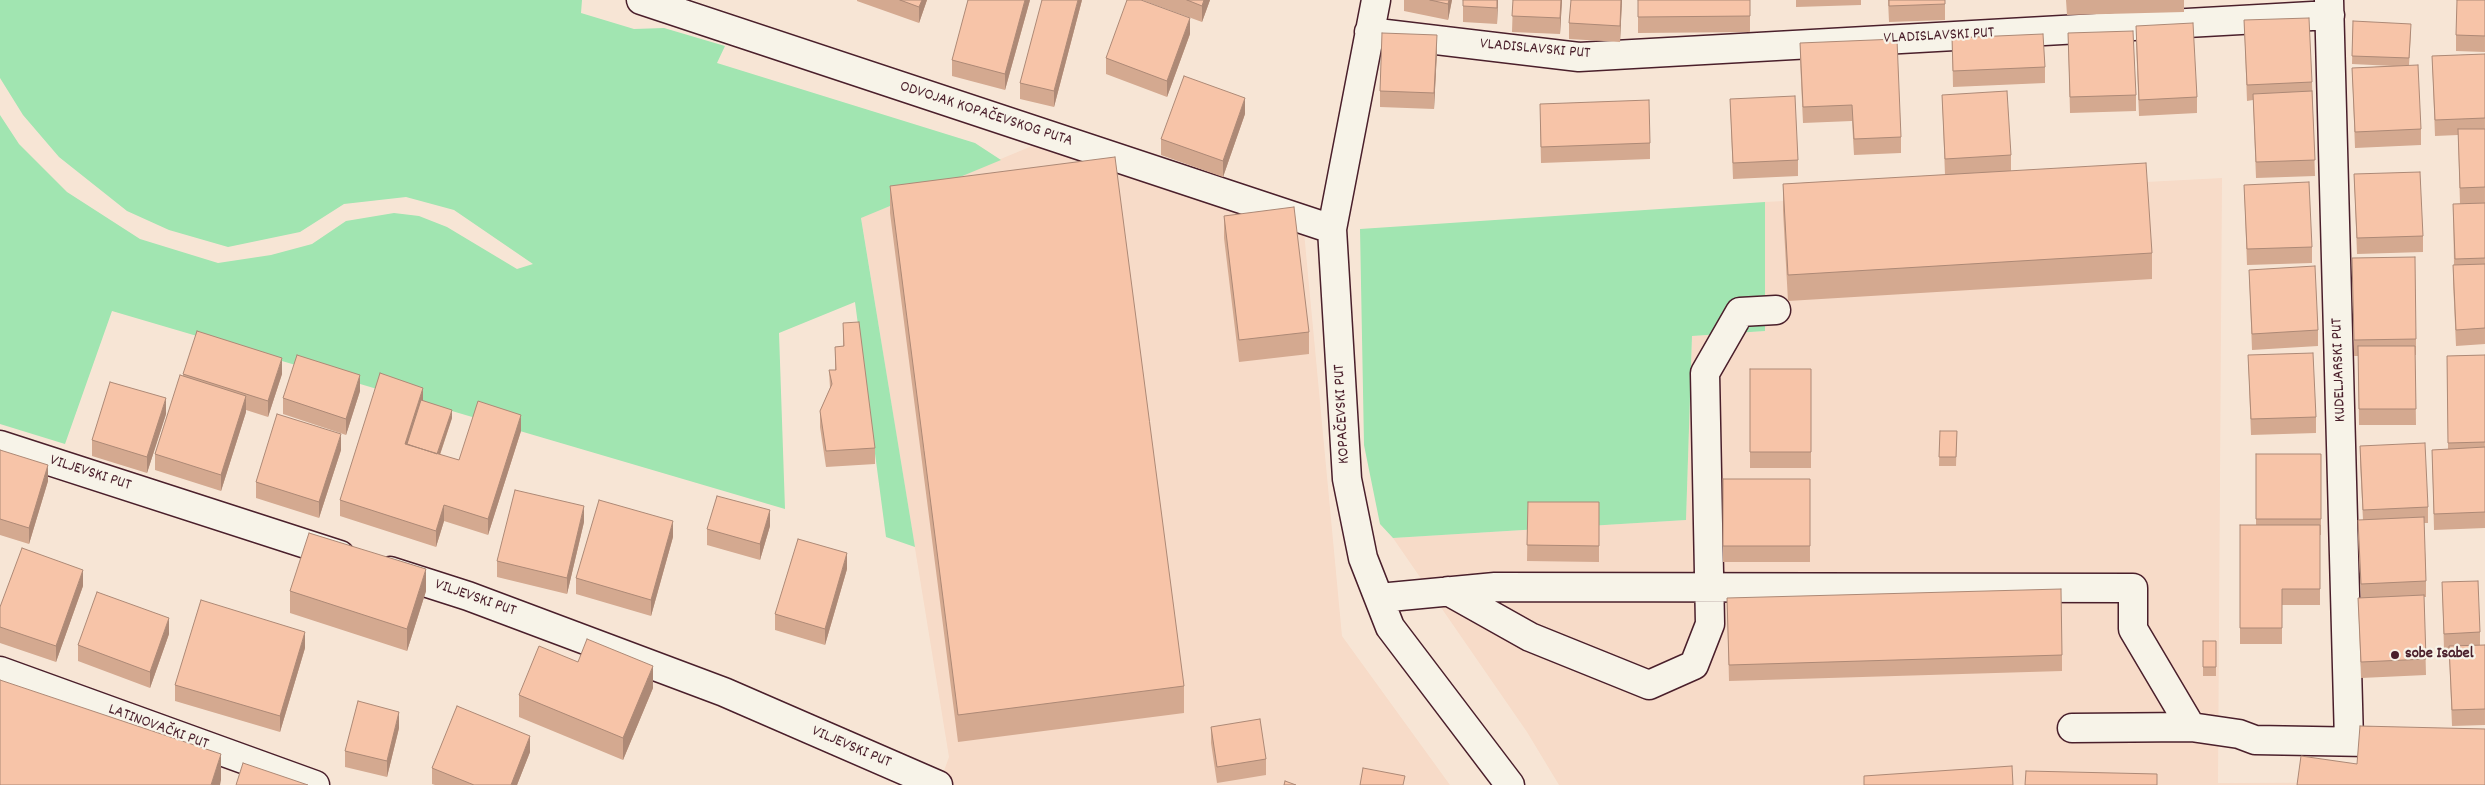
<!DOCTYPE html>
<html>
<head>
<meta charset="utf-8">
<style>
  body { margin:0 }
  canvas { display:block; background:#f7e5d5 }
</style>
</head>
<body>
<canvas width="2485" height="785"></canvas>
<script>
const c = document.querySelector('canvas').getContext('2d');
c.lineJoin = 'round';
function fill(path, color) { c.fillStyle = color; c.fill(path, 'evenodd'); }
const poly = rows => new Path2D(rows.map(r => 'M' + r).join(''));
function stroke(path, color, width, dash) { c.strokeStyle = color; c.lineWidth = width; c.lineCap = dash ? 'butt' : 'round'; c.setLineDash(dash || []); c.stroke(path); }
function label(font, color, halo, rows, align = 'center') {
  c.font = font + ' Dekko,sans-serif'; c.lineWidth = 4.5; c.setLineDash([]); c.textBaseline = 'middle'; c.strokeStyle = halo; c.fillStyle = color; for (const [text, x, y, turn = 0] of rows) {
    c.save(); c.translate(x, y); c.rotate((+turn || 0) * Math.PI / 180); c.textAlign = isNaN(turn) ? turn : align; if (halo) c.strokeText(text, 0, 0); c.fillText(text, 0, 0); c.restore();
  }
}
const built = poly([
  [1032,146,1304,232,1342,636,1450,785,939,785,949,757,861,217],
  [2222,178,2218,783,2485,782,2485,785,1559,785,1527,732,1393,538,1686,520,1692,336,1765,331,1765,202]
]);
const green = poly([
  [0,0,582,0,581,13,634,29,664,28,725,46,717,63,975,143,1001,160,861,218,915,547,886,537,855,302,779,333,785,509,112,311,65,444,0,424,0,115,19,144,67,192,140,239,218,263,271,255,312,244,346,221,394,213,419,216,447,227,517,269,533,264,454,210,406,197,344,204,300,232,228,247,169,230,127,211,59,157,23,115,0,78],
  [1765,202,1765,331,1692,336,1686,520,1393,538,1380,524,1364,445,1360,229]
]);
const minor = poly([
  [641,0,1332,229],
  [1376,0,1332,229,1347,479,1363,558,1390,627,1510,785],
  [2329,0,2349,741],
  [1369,32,1579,57,2330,15],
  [0,445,340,555],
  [390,571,468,596,724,692,938,785],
  [1448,591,1530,637,1649,685,1694,665,1710,624,1705,373,1740,312,1776,310],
  [1379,598,1495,587,2133,588,2133,629,2191,727,2072,728],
  [0,671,315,785],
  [2191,727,2239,734,2255,740,2369,742]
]);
const wall = poly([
  [857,0,927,0,919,23,857,1],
  [1030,0,1005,90,952,76,952,60],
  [1082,0,1054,107,1020,99,1020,83],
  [1142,0,1210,0,1202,22],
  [1404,0,1452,0,1448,20,1404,11],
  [1463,0,1498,0,1497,24,1463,22],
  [1513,0,1562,0,1560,34,1512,32],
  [1622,0,1620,42,1569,39,1569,23],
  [1638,0,1750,0,1750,32,1638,33],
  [1796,0,1861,0,1861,5,1796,7],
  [1888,0,1945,0,1945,20,1889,22],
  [2066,0,2184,0,2184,12,2067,15],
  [2485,0,2485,52,2456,51,2456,35],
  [2244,20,2312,82,2315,176,2256,178,2253,100,2247,101],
  [2353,21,2411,32,2409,65,2421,129,2421,145,2355,148,2352,68,2393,66,2352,64],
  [2136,26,2197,97,2197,113,2139,116,2136,42],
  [2068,33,2136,95,2136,111,2070,113],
  [1190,34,1167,97,1106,74,1106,58],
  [1952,38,2045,67,2045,83,1953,87],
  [1800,43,1901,137,1901,153,1854,155,1852,121,1803,123,1800,59],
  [1437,51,1434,109,1380,107,1380,91],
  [2485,54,2485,203,2460,204,2458,135,2435,136,2432,56],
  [1942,95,2011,155,2011,171,2152,253,2152,279,1788,301,1783,211,1783,184,1945,175],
  [1730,99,1798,160,1798,176,1733,179],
  [1245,114,1223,177,1161,155,1161,139],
  [1540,120,1650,143,1650,159,1541,163],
  [2354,174,2423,236,2423,252,2357,254],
  [2244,185,2312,247,2312,263,2247,265],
  [890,186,1184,686,1184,713,958,742,890,213],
  [2485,203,2485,344,2456,346,2453,281,2453,265,2454,265,2453,204],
  [1224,216,1309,332,1309,354,1239,362,1224,238],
  [2352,258,2416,339,2416,355,2415,355,2416,425,2359,425,2358,356,2354,356],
  [2249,270,2318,330,2318,346,2252,350],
  [843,323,875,448,875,464,826,467,820,427,820,411,830,388,829,370,835,370,835,347,843,346],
  [2248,355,2316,417,2316,433,2251,435],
  [2485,355,2485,528,2434,530,2432,450,2448,449,2447,356],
  [1750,369,1811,369,1811,468,1750,468],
  [183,374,282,374,268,417,246,410,246,412,221,491,155,470,155,454,183,376],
  [360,391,346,435,283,414,283,398],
  [423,400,452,418,440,455,459,460,521,431,488,535,444,521,436,547,340,516,340,500],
  [166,414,147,473,92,456,92,440],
  [1940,431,1957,431,1956,466,1939,466],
  [2360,446,2428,507,2428,523,2424,523,2426,581,2426,597,2424,597,2426,675,2361,678,2358,598,2361,598,2358,536,2358,520,2363,520,2360,462],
  [0,450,48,481,29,544,0,535],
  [341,450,319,518,256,498,256,482],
  [2256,454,2321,454,2321,535,2320,535,2320,605,2282,605,2282,644,2240,644,2240,525,2256,525],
  [1723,479,1810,479,1810,562,1723,562],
  [1528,502,1599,502,1599,562,1527,561],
  [584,522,567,594,497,577,497,561],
  [770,526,760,560,707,545,707,529],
  [673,537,651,616,576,594,576,578],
  [847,569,825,645,775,630,775,614],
  [2442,582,2480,632,2480,645,2485,645,2485,725,2452,726,2449,650,2444,650],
  [83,586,56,662,0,643,0,607],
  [290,591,426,591,407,651,290,613],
  [1727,598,2062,655,2062,671,1729,681],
  [169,634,150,688,78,661,78,645],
  [2203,641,2216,641,2216,676,2203,676],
  [305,648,280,732,175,701,175,685],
  [578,662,653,688,623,760,519,717,519,695],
  [1211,727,1266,759,1266,775,1217,783,1211,743],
  [399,728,387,777,345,767,345,751],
  [530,752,517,785,435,785,432,784,432,768]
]);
const shadedWall = poly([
  [922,0,927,0,919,23,919,7],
  [1025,0,1030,0,1005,90,1005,74],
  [1078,0,1082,0,1054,107,1054,91],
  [1204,0,1210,0,1202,22,1202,6],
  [1449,0,1452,0,1448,20,1448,4],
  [1497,0,1498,0,1497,24],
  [1561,0,1562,0,1560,34,1560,18],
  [1621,0,1622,0,1620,42,1620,26],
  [1190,18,1190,34,1167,97,1167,81],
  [1437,35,1437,51,1434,109,1434,93],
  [1245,98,1245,114,1223,177,1223,161],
  [282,358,282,374,268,417,268,401],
  [360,375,360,391,346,435,346,419],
  [423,388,423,404,407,452,405,444],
  [246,396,246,412,221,491,221,475],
  [166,398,166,414,147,473,147,457],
  [452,410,452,418,435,469,435,461],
  [521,415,521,431,488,535,488,519],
  [341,434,341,450,319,518,319,502],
  [48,465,48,481,29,544,29,528],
  [444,505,444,521,436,547,436,531],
  [584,506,584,522,567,594,567,578],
  [770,510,770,526,760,560,760,544],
  [673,521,673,537,651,616,651,600],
  [847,553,847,569,825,645,825,629],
  [426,569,426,591,407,651,407,629],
  [83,570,83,586,56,662,56,646],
  [169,618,169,634,150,688,150,672],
  [305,632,305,648,280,732,280,716],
  [653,666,653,688,623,760,623,738],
  [399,712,399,728,387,777,387,761],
  [530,736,530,752,517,785,511,785],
  [221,754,221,780,220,785,211,785]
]);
const building = poly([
  [900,0,922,0,919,7,900,0],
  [968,0,1025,0,1005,74,952,60,968,0],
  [1042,0,1078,0,1054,91,1020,83,1042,0],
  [1127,0,1141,0,1190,18,1167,81,1106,58,1127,0],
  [1187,0,1204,0,1202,6,1187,0],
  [1430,0,1449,0,1448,4,1430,0],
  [1463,0,1497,0,1497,8,1463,6,1463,0],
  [1513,0,1561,0,1560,18,1512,16,1513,0],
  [1571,0,1621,0,1620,26,1569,23,1571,0],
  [1638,0,1750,0,1750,16,1638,17,1638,0],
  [1889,0,1945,0,1945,4,1889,6,1889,0],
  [2457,0,2485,0,2485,36,2456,35,2457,0],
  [2309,18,2312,82,2247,85,2244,20,2309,18],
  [2353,21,2411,24,2409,58,2352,56,2353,21],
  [2193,23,2197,97,2139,100,2136,26,2193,23],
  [2133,31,2136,95,2070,97,2068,33,2133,31],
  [1382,33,1437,35,1434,93,1380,91,1382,33],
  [2043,34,2045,67,1953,71,1952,38,2043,34],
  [1897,39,1901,137,1854,139,1852,105,1803,107,1800,43,1897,39],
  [2485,54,2485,118,2435,120,2432,56,2485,54],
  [2418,65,2421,129,2355,132,2352,68,2418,65],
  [1184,76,1245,98,1223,161,1161,139,1184,76],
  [2007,91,2011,155,1945,159,1942,95,2007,91],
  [2312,91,2315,160,2256,162,2253,94,2312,91],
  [1795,96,1798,160,1733,163,1730,99,1795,96],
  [1649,100,1650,143,1541,147,1540,104,1649,100],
  [2458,129,2485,129,2485,187,2460,188,2458,129],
  [1115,157,1184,686,958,715,890,186,1115,157],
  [2146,163,2152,253,1788,275,1783,184,2146,163],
  [2420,172,2423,236,2357,238,2354,174,2420,172],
  [2309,182,2312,247,2247,249,2244,185,2309,182],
  [2485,203,2485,258,2455,259,2453,204,2485,203],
  [1294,207,1309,332,1239,340,1224,216,1294,207],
  [2415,257,2416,339,2354,340,2352,258,2415,257],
  [2485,264,2485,328,2456,330,2453,265,2485,264],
  [2315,266,2318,330,2252,334,2249,270,2315,266],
  [859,322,875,448,826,451,820,411,832,384,829,370,836,370,835,347,844,346,843,323,859,322],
  [197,331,282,358,268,401,183,374,197,331],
  [2358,346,2415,346,2416,409,2359,409,2358,346],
  [2313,353,2316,417,2251,419,2248,355,2313,353],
  [297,355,360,375,346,419,283,398,297,355],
  [2485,355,2485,442,2448,443,2447,356,2485,355],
  [1750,369,1811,369,1811,452,1750,452,1750,369],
  [380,373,423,388,405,444,459,460,478,401,521,415,488,519,444,505,436,531,340,500,380,373],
  [180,375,246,396,221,475,155,454,180,375],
  [110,382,166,398,147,457,92,440,110,382],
  [421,400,452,410,437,454,407,444,421,400],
  [277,414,341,434,319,502,256,482,277,414],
  [1940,431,1957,431,1956,457,1939,457,1940,431],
  [2425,443,2428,507,2363,510,2360,446,2425,443],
  [2485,447,2485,512,2434,514,2432,450,2485,447],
  [0,450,48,465,29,528,0,519,0,450],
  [2256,454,2321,454,2321,519,2256,519,2256,454],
  [1723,479,1810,479,1810,546,1723,546,1723,479],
  [515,490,584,506,567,578,497,561,515,490],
  [717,496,770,510,760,544,707,529,717,496],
  [599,500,673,521,651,600,576,578,599,500],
  [1528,502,1599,502,1599,546,1527,545,1528,502],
  [2424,517,2426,581,2361,584,2358,520,2424,517],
  [2240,525,2320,525,2320,589,2282,589,2282,628,2240,628,2240,525],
  [309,533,426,569,407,629,290,591,309,533],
  [798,539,847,553,825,629,775,614,798,539],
  [22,548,83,570,56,646,0,627,0,607,22,548],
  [2478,581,2480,632,2444,634,2442,582,2478,581],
  [2061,589,2062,655,1729,665,1727,598,2061,589],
  [97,592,169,618,150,672,78,645,97,592],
  [2424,595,2426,659,2361,662,2358,598,2424,595],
  [201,600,305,632,280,716,175,685,201,600],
  [587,639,653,666,623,738,519,695,539,646,578,662,587,639],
  [2203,641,2216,641,2216,667,2203,667,2203,641],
  [2485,645,2485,709,2452,710,2449,646,2485,645],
  [0,680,221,754,211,785,0,785,0,680],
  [358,701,399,712,387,761,345,751,358,701],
  [457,706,530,736,511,785,474,785,432,768,457,706],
  [1260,719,1266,759,1217,767,1211,727,1260,719],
  [2360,726,2485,729,2485,785,2297,785,2301,756,2357,764,2360,726],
  [243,763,308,785,236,785,243,763],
  [2012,766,2013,785,1864,785,1864,776,2012,766],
  [1363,768,1405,776,1403,785,1360,785,1363,768],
  [2026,771,2157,774,2157,785,2025,785,2026,771],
  [1285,781,1296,785,1284,785,1285,781]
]);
const markers = [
  [2395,655,5,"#4a1f2b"]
];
const streetNames = [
  ["VLADISLAVSKI PUT",1939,37,-3],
  ["VLADISLAVSKI PUT",1535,50,5],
  ["ODVOJAK KOPAČEVSKOG PUTA",986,115,18],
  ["KUDELJARSKI PUT",2340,370,-92],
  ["KOPAČEVSKI PUT",1343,414,-93],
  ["VILJEVSKI PUT",90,474,18],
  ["VILJEVSKI PUT",475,599,19],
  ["LATINOVAČKI PUT",158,728,20],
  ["VILJEVSKI PUT",851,748,23]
];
const poiNames = [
  ["sobe Isabel",2405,655]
];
fill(built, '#f7dbc8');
fill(green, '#a1e5b1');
stroke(minor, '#4a1f2b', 31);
stroke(minor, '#f7f3e8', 28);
fill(wall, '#d4a990');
fill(shadedWall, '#ad8976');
fill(building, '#f7c4a8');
stroke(building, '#ad8976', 1);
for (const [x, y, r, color] of markers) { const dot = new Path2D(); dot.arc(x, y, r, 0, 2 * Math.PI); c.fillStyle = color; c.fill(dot); stroke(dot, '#f7f3e8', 2); }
label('16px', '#4a1f2b', '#f7f3e8', streetNames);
label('bold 16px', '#4a1f2b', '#f7f3e8', poiNames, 'left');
</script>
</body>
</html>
